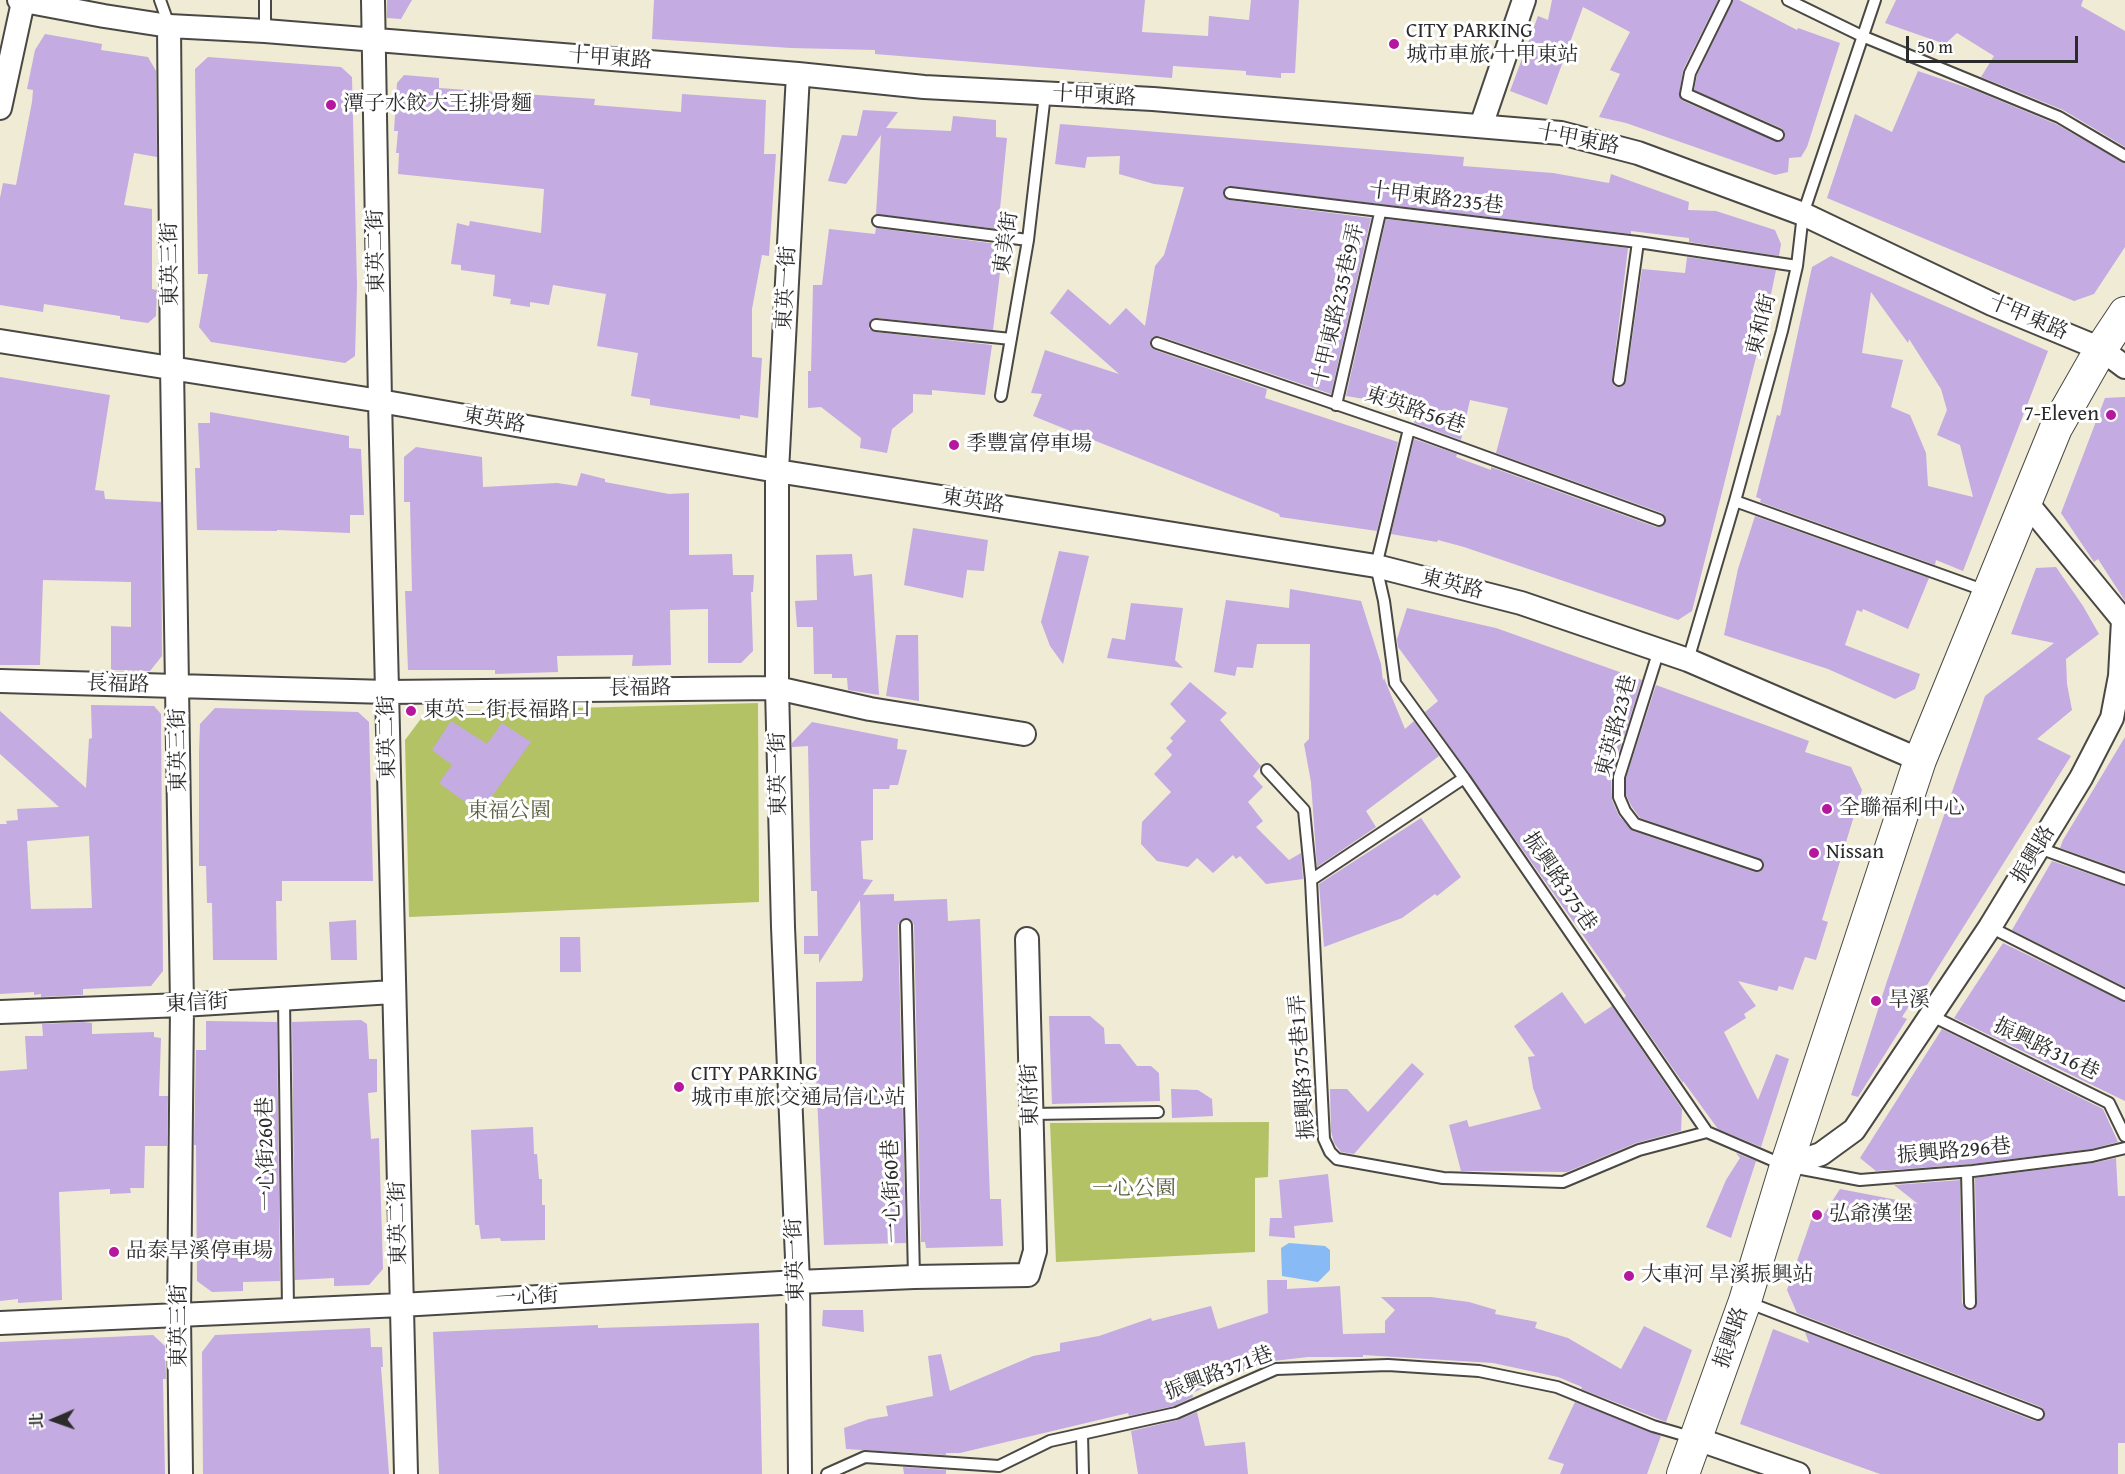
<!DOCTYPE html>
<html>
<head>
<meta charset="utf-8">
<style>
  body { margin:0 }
  #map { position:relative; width:2125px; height:1474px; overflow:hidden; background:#f0ebd4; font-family:"Gentium Book Plus","Noto Serif TC",serif }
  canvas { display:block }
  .north { position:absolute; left:24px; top:1390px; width:60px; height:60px; -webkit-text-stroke:4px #fff; paint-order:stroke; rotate:268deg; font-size:16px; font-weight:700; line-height:24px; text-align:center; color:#2b2b2b }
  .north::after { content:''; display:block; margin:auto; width:21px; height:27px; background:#2b2b2b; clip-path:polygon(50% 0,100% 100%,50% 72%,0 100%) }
  .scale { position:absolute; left:1906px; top:36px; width:172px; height:27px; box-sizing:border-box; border:3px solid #2b2b2b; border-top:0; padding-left:8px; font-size:18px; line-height:21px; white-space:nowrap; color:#2b2b2b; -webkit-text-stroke:4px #fff; paint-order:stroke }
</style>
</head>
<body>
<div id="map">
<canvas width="2125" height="1474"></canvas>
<div class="north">北</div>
<div class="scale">50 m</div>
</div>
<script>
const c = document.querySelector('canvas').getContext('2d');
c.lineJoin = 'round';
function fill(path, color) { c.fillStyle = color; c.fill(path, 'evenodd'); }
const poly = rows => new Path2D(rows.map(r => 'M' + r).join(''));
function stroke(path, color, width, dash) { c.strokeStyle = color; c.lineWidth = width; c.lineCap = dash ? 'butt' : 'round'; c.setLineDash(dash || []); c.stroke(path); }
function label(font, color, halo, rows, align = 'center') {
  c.font = font + ' "Gentium Book Plus","Noto Serif TC",serif'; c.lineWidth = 6; c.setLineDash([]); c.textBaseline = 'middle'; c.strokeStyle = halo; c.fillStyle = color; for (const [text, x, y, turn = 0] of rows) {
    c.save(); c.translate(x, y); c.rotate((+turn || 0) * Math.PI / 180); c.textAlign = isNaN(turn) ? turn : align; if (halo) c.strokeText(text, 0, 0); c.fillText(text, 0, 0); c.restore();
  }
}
const green = poly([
  [758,703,759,902,409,917,405,740,426,712],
  [1269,1122,1268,1177,1255,1178,1255,1252,1056,1262,1050,1123]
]);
const water = poly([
  [1289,1243,1325,1246,1330,1250,1330,1270,1318,1282,1282,1276,1281,1248]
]);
const building = poly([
  [387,0,412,0,401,19,387,18],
  [654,0,1145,0,1142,32,1208,36,1209,16,1249,20,1251,0,1299,0,1295,73,1281,73,1281,78,1246,75,1246,71,1173,66,1172,78,875,54,875,50,791,48,652,39],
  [1552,0,1718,0,1683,70,1679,96,1683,101,1778,142,1785,137,1784,131,1781,128,1694,90,1697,75,1733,0,1739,0,1797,30,1798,28,1840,43,1807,147,1801,157,1789,158,1788,172,1775,175,1626,123,1599,117,1620,74,1610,70,1630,32,1583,7,1547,105,1510,91,1538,16,1548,20],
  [1896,0,2083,0,2081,6,2125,31,2125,147,2063,110,1981,77,1994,56,1957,33,1945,44,1885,23],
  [45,34,102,44,101,50,148,57,156,71,157,157,134,153,124,205,152,209,152,289,157,290,156,316,148,323,120,319,120,316,44,304,43,312,0,305,0,198,3,183,16,185,32,102,33,90,27,89,35,50],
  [208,57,341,67,352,77,357,286,355,356,345,363,211,342,199,327,208,274,198,274,195,69],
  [1918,71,1974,90,2056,124,2125,163,2125,247,2094,294,2074,301,1827,198,1855,114,1892,132],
  [404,75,439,78,439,88,595,99,594,105,681,112,682,94,766,100,764,154,776,154,769,256,762,255,752,309,752,357,762,358,758,418,740,415,740,419,650,405,650,399,631,396,638,353,597,346,606,294,553,285,549,305,530,302,530,307,510,304,511,299,493,296,495,275,461,270,461,265,451,264,457,223,469,226,470,221,541,233,544,189,398,174,399,153,396,153,398,131,394,131,397,83],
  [863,110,898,112,886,128,951,131,953,116,996,120,996,137,1007,138,998,229,876,214,881,135,846,184,828,181,842,135,857,136],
  [1060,124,1464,157,1463,166,1553,173,1609,183,1611,174,1689,202,1688,210,1716,211,1775,230,1781,244,1779,256,1689,242,1689,238,1631,231,1631,234,1227,186,1223,192,1223,195,1229,200,1371,218,1331,394,1159,336,1153,337,1150,341,1151,347,1155,350,1267,389,1265,398,1398,442,1377,531,1280,517,1279,514,1033,416,1042,394,1031,393,1045,350,1119,374,1050,313,1068,289,1110,325,1126,308,1145,326,1155,266,1164,255,1184,187,1154,184,1119,174,1120,156,1087,157,1085,168,1055,164],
  [1386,219,1628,248,1612,379,1614,386,1619,387,1624,385,1626,381,1642,269,1685,273,1687,257,1776,270,1767,314,1692,611,1678,620,1464,547,1438,540,1437,542,1391,534,1414,439,1457,454,1456,457,1491,470,1491,467,1656,527,1663,526,1666,519,1662,513,1496,453,1508,408,1470,400,1461,440,1414,423,1419,408,1346,396],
  [876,228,997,244,996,248,1003,248,993,330,877,318,870,321,869,329,875,332,992,345,985,395,932,390,932,395,913,394,913,412,892,429,887,453,860,448,861,438,821,407,808,408,808,371,811,371,813,285,822,285,829,229,875,234],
  [1831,256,2048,351,1963,571,1936,560,1935,565,1760,502,1761,499,1756,497,1777,415,1780,416,1812,267],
  [1871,292,1908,343,1909,339,1941,389,1947,410,1937,435,1960,445,1973,497,1928,486,1926,453,1910,415,1891,407,1903,360,1862,353],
  [0,377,110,395,95,490,104,491,105,499,161,502,162,656,150,671,111,670,111,626,131,627,131,582,43,580,40,665,0,665],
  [2125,397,2125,601,2098,559,2094,562,2061,513,2105,398],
  [210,412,349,436,349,448,361,449,364,515,350,515,350,533,277,530,277,531,197,530,195,468,200,468,198,423,210,423],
  [416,447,482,457,483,487,557,483,577,486,581,473,605,479,605,482,669,494,689,493,689,555,732,554,733,575,754,575,753,592,751,592,753,651,741,663,708,663,708,609,670,610,671,665,632,666,633,655,557,656,558,672,495,674,495,670,408,670,405,591,412,591,410,502,404,502,404,457],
  [1755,516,1929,578,1908,629,1863,609,1862,612,1857,610,1845,645,1920,674,1915,689,1895,699,1828,669,1724,635,1738,569],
  [913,528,988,540,984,571,967,570,963,598,904,585],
  [1059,551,1089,556,1063,664,1050,646,1041,622],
  [852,554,854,576,872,574,879,695,848,690,847,678,832,678,832,674,814,674,813,627,797,627,795,601,817,600,816,555],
  [2056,567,2083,606,2099,634,2066,659,2067,684,2072,710,2037,739,2071,756,1925,988,1922,986,1902,1017,1907,1019,1858,1097,1851,1095,1887,981,1985,696,2054,643,2011,634,2036,568],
  [1290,589,1361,601,1381,664,1383,681,1384,678,1405,729,1414,721,1439,756,1366,811,1376,827,1317,867,1311,782,1304,744,1309,739,1310,644,1257,644,1253,668,1237,667,1235,676,1214,672,1226,600,1289,608],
  [1131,603,1183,608,1175,660,1183,668,1107,658,1112,638,1125,640],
  [1407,608,1496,628,1642,680,1611,777,1612,800,1619,816,1633,831,1755,872,1761,871,1764,867,1763,861,1759,858,1640,818,1632,807,1626,795,1626,778,1656,685,1809,741,1805,752,1851,767,1862,790,1822,920,1828,922,1816,960,1805,957,1793,990,1779,986,1777,991,1738,981,1756,1006,1744,1014,1746,1018,1724,1032,1758,1100,1776,1054,1789,1059,1761,1147,1718,1129,1683,1081,1683,1083,1624,998,1626,996,1425,712,1438,701,1398,647,1397,639],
  [896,635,918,635,919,701,886,696],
  [1190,682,1227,713,1220,720,1261,766,1253,776,1263,787,1248,802,1263,821,1256,827,1289,860,1301,853,1303,879,1266,884,1240,856,1236,859,1233,855,1213,873,1197,858,1188,867,1157,861,1141,844,1142,822,1171,792,1154,774,1172,755,1166,748,1173,741,1170,738,1186,721,1170,704],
  [91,705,154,706,161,714,163,971,151,986,83,989,83,995,41,997,41,994,34,995,34,992,0,994,0,824,7,824,6,821,18,820,17,809,59,807,0,754,0,711,86,788,89,739,92,738],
  [89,836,92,908,31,909,27,841],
  [215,708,358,712,369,722,373,881,282,881,282,901,276,901,277,960,213,960,212,903,207,903,206,866,199,866,199,753,200,724],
  [451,721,487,744,502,723,531,742,480,813,439,783,452,765,432,750],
  [812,722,898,739,897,749,907,750,898,785,890,785,889,789,873,789,873,840,861,841,863,879,873,880,863,895,894,894,894,901,947,899,948,921,980,919,990,1199,1001,1199,1003,1246,926,1248,925,1242,921,1242,914,925,912,921,906,918,902,919,898,925,906,1243,824,1245,816,1075,816,982,862,981,863,976,860,900,819,963,819,954,804,954,804,936,818,936,817,891,811,891,808,746,792,747,792,743],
  [2125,737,2125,871,2060,848,2063,840],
  [1421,818,1461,877,1437,896,1435,894,1402,918,1324,947,1319,884],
  [2052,861,2125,886,2125,987,2012,930],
  [356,920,357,960,331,960,329,922],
  [560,937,580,937,581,972,560,972],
  [2003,943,2125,1002,2125,1101,1954,1018],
  [1562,992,1585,1024,1612,1006,1682,1109,1681,1131,1636,1143,1567,1172,1461,1171,1449,1125,1467,1120,1469,1127,1541,1109,1533,1088,1528,1057,1535,1056,1514,1026],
  [1049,1016,1090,1016,1104,1028,1105,1044,1120,1044,1137,1066,1151,1066,1159,1073,1160,1101,1052,1104],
  [361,1020,367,1024,369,1059,377,1059,377,1092,368,1093,371,1139,379,1138,383,1269,369,1285,334,1286,334,1278,295,1280,292,1022],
  [206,1021,277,1022,280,1281,243,1282,243,1291,212,1292,197,1281,196,1145,194,1145,196,1050,206,1050],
  [83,1022,92,1023,92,1034,154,1032,154,1037,161,1038,159,1096,168,1096,167,1146,145,1146,144,1188,130,1188,131,1193,110,1194,110,1189,59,1192,62,1300,18,1303,18,1299,0,1301,0,1071,27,1069,25,1036,43,1036,42,1024],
  [1942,1029,2103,1109,2118,1142,2091,1149,1972,1164,1876,1171,1860,1158],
  [1412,1063,1424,1074,1354,1154,1341,1152,1334,1143,1331,1131,1330,1089,1347,1089,1368,1112],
  [1171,1089,1198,1090,1212,1099,1213,1116,1172,1118],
  [533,1127,534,1154,537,1154,539,1179,542,1179,542,1205,545,1205,545,1240,501,1241,500,1238,481,1239,479,1225,475,1225,471,1130],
  [1736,1153,1756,1161,1731,1238,1706,1227,1726,1180,1740,1158],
  [2116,1158,2118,1196,2125,1196,2125,1443,2118,1443,2118,1474,1880,1474,1740,1424,1773,1329,1809,1343,1805,1332,2035,1421,2042,1420,2045,1413,2041,1407,1797,1313,1787,1290,1815,1209,1824,1214,1840,1189,1918,1204,1894,1185,1960,1180,1962,1303,1966,1309,1973,1310,1977,1303,1975,1178,2093,1163],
  [1328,1174,1333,1222,1294,1226,1295,1238,1269,1236,1270,1218,1282,1218,1279,1180],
  [1267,1280,1287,1280,1287,1289,1340,1286,1343,1334,1385,1333,1385,1321,1395,1310,1381,1297,1431,1297,1469,1302,1496,1310,1495,1314,1537,1322,1535,1328,1568,1338,1621,1369,1644,1326,1692,1350,1666,1422,1581,1389,1582,1387,1558,1377,1493,1363,1363,1355,1363,1357,1308,1357,1265,1362,1192,1393,1193,1397,1174,1406,1129,1416,1128,1413,960,1453,946,1453,946,1455,846,1449,844,1428,869,1419,888,1416,886,1406,933,1396,928,1356,941,1354,950,1391,1033,1356,1060,1351,1060,1343,1099,1336,1151,1318,1152,1321,1211,1306,1218,1329,1268,1313],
  [823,1310,863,1310,864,1332,822,1326],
  [759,1323,762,1474,439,1474,433,1332,598,1325,598,1328],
  [370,1328,371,1347,382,1347,383,1367,381,1367,389,1474,203,1474,202,1352,215,1335],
  [153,1335,165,1346,166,1379,163,1379,165,1474,0,1474,0,1342],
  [1575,1402,1661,1436,1647,1474,1560,1474,1564,1464,1548,1459],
  [1197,1412,1205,1446,1245,1442,1248,1474,1138,1474,1131,1431,1178,1420],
  [903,1467,946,1470,946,1474,904,1474]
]);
const service = poly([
  [160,0,169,25],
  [265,0,265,31],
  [1726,0,1690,73,1686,94,1778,135],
  [1788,0,1862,36,2059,117,2125,156],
  [1230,193,1638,242,1797,266],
  [878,221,1028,240],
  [876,325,1011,339],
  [1157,343,1409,429,1659,520],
  [1619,380,1638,242],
  [1001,396,1028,240,1045,94],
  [1336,405,1380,213],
  [1409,429,1376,566,1384,601,1395,683,1464,778,1707,1132,1786,1166,1860,1180,1973,1171,2092,1156,2125,1148],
  [1735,501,1986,591],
  [1659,650,1619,777,1619,797,1625,811,1635,824,1757,865],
  [1688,660,1735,501,1782,331,1797,266,1803,214,1875,0],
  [1267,770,1304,810,1311,880],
  [1464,778,1311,880,1324,1139,1330,1152,1337,1159,1443,1178,1563,1182,1639,1150,1707,1132],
  [2039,848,2125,879],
  [906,925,914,1277],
  [1990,927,2125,995],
  [284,999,288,1309],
  [1932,1016,2109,1103,2125,1136],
  [1032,1114,1158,1112],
  [1967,1172,1970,1303],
  [1747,1302,2038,1414],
  [1082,1434,1083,1474],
  [827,1474,865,1457,999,1466,1050,1441,1176,1413,1276,1369,1388,1365,1479,1371,1557,1387,1653,1426,1694,1438]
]);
const minor = poly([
  [19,0,104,16,169,26,265,31,798,74,924,87,1153,99,1561,133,1638,153,1803,214,1992,304,2101,349,2125,367],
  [373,0,380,401,406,1474],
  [169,26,172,367,182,1005,179,1316,181,1474],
  [798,74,777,471,777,688,783,927,798,1282,800,1474],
  [0,108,23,2],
  [1481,126,1524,0],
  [0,341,380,401,777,471,1376,566,1521,603,1688,660,1920,760],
  [0,681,387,692,777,688,870,709,1024,734],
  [0,1012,182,1005,393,992],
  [1786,1166,1821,1154,1854,1130,1990,927,2081,778,2112,718,2120,676,2123,620,2027,503],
  [0,1323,401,1305,798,1282,914,1277,1028,1275,1035,1251,1027,939],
  [1697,1439,1798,1474]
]);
const secondary = poly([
  [1683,1474,1745,1301,1786,1166,1920,760,2056,428,2101,349,2125,313]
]);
const markers = [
  [1394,44,6,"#b5179e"],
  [331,105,6,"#b5179e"],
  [2111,415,6,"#b5179e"],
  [954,445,6,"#b5179e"],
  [411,711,6,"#b5179e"],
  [1827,809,6,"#b5179e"],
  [1814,853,6,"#b5179e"],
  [1876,1001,6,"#b5179e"],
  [679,1087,6,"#b5179e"],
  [1817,1215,6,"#b5179e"],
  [114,1252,6,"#b5179e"],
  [1629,1276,6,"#b5179e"]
];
const poiNames = [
  ["CITY PARKING",1406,32],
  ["城市車旅 十甲東站",1406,56],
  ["潭子水餃大王排骨麵",343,105],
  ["7-Eleven",2099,415,"right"],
  ["季豐富停車場",966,445],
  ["東英二街長福路口",423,711],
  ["全聯福利中心",1839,809],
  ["Nissan",1826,853],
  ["旱溪",1888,1001],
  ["CITY PARKING",691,1075],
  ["城市車旅 交通局信心站",691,1099],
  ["弘爺漢堡",1829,1215],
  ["品泰旱溪停車場",126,1252],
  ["大車河 旱溪振興站",1641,1276]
];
const streetNames = [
  ["十甲東路",610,59,4],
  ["十甲東路",1094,97,3],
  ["十甲東路",1578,140,11],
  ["十甲東路235巷",1436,199,7],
  ["東美街",1007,243,-82],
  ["東英二街",377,251,-91],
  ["東英三街",171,264,-91],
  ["東英一街",787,288,-87],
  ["十甲東路235巷9弄",1339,305,-77],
  ["十甲東路",2028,318,23],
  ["東和街",1762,325,-76],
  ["東英路56巷",1415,411,19],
  ["東英路",494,421,10],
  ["東英路",973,502,9],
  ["東英路",1452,585,14],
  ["長福路",118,685,2],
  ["長福路",640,689,-1],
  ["東英路23巷",1617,726,-75],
  ["東英二街",388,737,-91],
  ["東英三街",179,750,-91],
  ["東英一街",779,774,-91],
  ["振興路",2034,855,-59],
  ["振興路375巷",1559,882,56],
  ["東信街",197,1004,-3],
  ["振興路316巷",2046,1050,26],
  ["振興路375巷1弄",1303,1067,-94],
  ["東府街",1031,1095,-92],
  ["振興路296巷",1954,1152,-5],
  ["一心街260巷",267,1154,-91],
  ["一心街60巷",893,1191,-92],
  ["東英二街",399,1223,-91],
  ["東英一街",796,1260,-92],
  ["一心街",527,1298,-3],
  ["東英三街",180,1326,-90],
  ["振興路",1732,1338,-71],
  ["振興路371巷",1219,1374,-21]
];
const parkNames = [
  ["東福公園",509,812],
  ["一心公園",1134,1190]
];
fill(green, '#b2c265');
fill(water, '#88baf5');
fill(building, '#c4abe1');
stroke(service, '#494844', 14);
stroke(minor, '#494844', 26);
stroke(secondary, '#494844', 34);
stroke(service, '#fff', 10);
stroke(minor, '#fff', 22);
stroke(secondary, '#fff', 32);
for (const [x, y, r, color] of markers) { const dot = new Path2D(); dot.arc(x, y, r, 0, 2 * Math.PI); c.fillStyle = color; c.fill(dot); stroke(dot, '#fff', 2); }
label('21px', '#2b2b2b', '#fff', poiNames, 'left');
label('21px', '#2b2b2b', '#fff', streetNames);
label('21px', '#5a603f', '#fff', parkNames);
</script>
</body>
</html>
